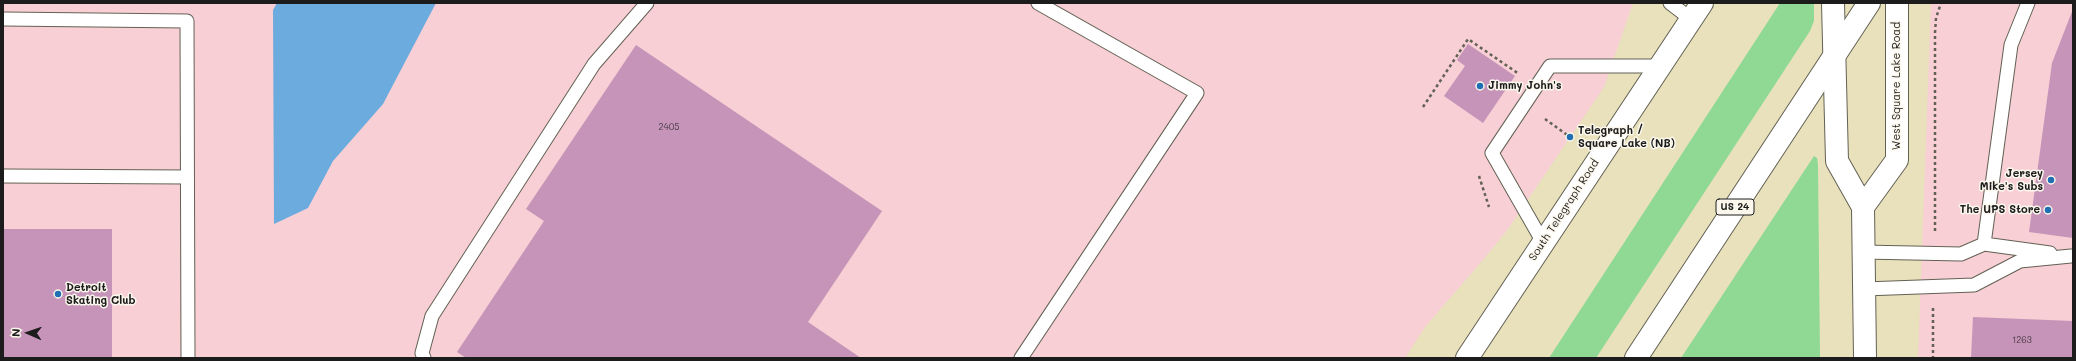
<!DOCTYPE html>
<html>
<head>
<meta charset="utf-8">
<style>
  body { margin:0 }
  #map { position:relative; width:2076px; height:361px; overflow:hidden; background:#e8e1bc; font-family:Mali,sans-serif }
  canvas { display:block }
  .frame { position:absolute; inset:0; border:4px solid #1c1c1c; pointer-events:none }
  .north { position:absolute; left:8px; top:313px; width:40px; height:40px; -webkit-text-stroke:3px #fbf7ec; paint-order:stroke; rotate:272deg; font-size:11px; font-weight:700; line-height:16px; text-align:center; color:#1c1c1c }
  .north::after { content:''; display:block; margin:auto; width:14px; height:18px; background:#1c1c1c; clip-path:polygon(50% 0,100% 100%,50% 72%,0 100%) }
</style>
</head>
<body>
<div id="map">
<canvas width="2076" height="361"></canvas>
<div class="frame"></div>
<div class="north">N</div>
</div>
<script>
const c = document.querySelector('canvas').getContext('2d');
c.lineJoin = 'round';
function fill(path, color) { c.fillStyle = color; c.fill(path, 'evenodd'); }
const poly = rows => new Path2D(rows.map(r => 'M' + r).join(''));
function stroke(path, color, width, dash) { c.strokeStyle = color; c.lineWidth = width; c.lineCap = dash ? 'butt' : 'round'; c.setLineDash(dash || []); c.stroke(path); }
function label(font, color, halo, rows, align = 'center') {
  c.font = font + ' Mali,sans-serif'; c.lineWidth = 3; c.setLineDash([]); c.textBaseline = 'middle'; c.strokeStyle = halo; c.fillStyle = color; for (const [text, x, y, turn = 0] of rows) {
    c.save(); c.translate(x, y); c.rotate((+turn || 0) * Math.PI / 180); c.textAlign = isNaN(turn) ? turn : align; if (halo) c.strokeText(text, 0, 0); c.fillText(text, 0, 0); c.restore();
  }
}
const built = poly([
  [3,3,1633,3,1604,87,1508,229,1488,254,1425,327,1405,358,3,358],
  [1931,3,2073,3,2073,358,1918,358]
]);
const green = poly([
  [1780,3,1814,3,1814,21,1810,31,1596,358,1549,358],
  [1814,156,1817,158,1818,164,1820,358,1681,358]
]);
const water = poly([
  [277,3,436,3,383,104,333,161,308,208,274,224,273,10]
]);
const building = poly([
  [2073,9,2073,238,2029,232,2052,63],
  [1468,44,1515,76,1483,123,1444,96,1465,66,1457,60],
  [636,45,882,211,808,322,861,358,466,358,457,352,544,221,526,209],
  [3,229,112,229,112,358,3,358],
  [1973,317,2073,321,2073,358,1971,358]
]);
const path = poly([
  [1423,107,1468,39,1519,74],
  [1545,119,1570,137],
  [1479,176,1489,207],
  [1935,231,1935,33,1936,18,1941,3],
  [1933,308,1933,358]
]);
const lane = poly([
  [1670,3,1691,19],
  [3,19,187,21,188,358],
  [3,176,187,177],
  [1544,244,1492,153,1550,66,1659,66],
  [1984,244,2011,45,2028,3],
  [1863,252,1961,254,1984,244,2050,253],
  [1864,289,1974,285,2020,261,2071,256],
  [424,358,422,353,432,316,594,64,647,3],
  [1021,358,1197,93,1038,3]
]);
const secondary = poly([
  [1833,3,1837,161,1863,207,1865,358],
  [1863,207,1897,160,1897,3]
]);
const highway = poly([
  [1467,358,1702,3],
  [1636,358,1869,3]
]);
const markers = [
  [1480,86,4,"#1f6fb2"],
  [1570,137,4,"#1f6fb2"],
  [2051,180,4,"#1f6fb2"],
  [2048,210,4,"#1f6fb2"],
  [58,294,4,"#1f6fb2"]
];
const numberNames = [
  ["2405",669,127],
  ["1263",2022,340]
];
const shields = [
  [1735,207,38]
];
const shieldNames = [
  ["US 24",1735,207]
];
const poiNames = [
  ["Jimmy John's",1488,86],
  ["Telegraph /",1578,131],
  ["Square Lake (NB)",1578,144],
  ["Jersey",2043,174,"right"],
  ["Mike's Subs",2043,187,"right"],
  ["The UPS Store",2040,210,"right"],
  ["Detroit",66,288],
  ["Skating Club",66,301]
];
const streetNames = [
  ["West Square Lake Road",1897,86,-90],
  ["South Telegraph Road",1564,210,-57]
];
fill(built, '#f7cfd5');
fill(green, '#8fd994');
fill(water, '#6babde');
fill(building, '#c694b8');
stroke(lane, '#636154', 15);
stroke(secondary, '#636154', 24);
stroke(highway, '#636154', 24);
stroke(path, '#636154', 2.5, [3, 3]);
stroke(lane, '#fff', 13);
stroke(secondary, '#fff', 22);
stroke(highway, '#fff', 22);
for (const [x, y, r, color] of markers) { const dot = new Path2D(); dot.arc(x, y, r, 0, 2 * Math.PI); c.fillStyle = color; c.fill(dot); stroke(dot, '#fbf7ec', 1.5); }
label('9px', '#463a43', null, numberNames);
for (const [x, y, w] of shields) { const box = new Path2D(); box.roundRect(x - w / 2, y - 8, w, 16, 3); c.fillStyle = '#fbf7ec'; c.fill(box); stroke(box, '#1c1c1c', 1); }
label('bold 10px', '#1c1c1c', null, shieldNames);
label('bold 11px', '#1c1c1c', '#fbf7ec', poiNames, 'left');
label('11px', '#1c1c1c', '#fbf7ec', streetNames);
</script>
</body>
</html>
